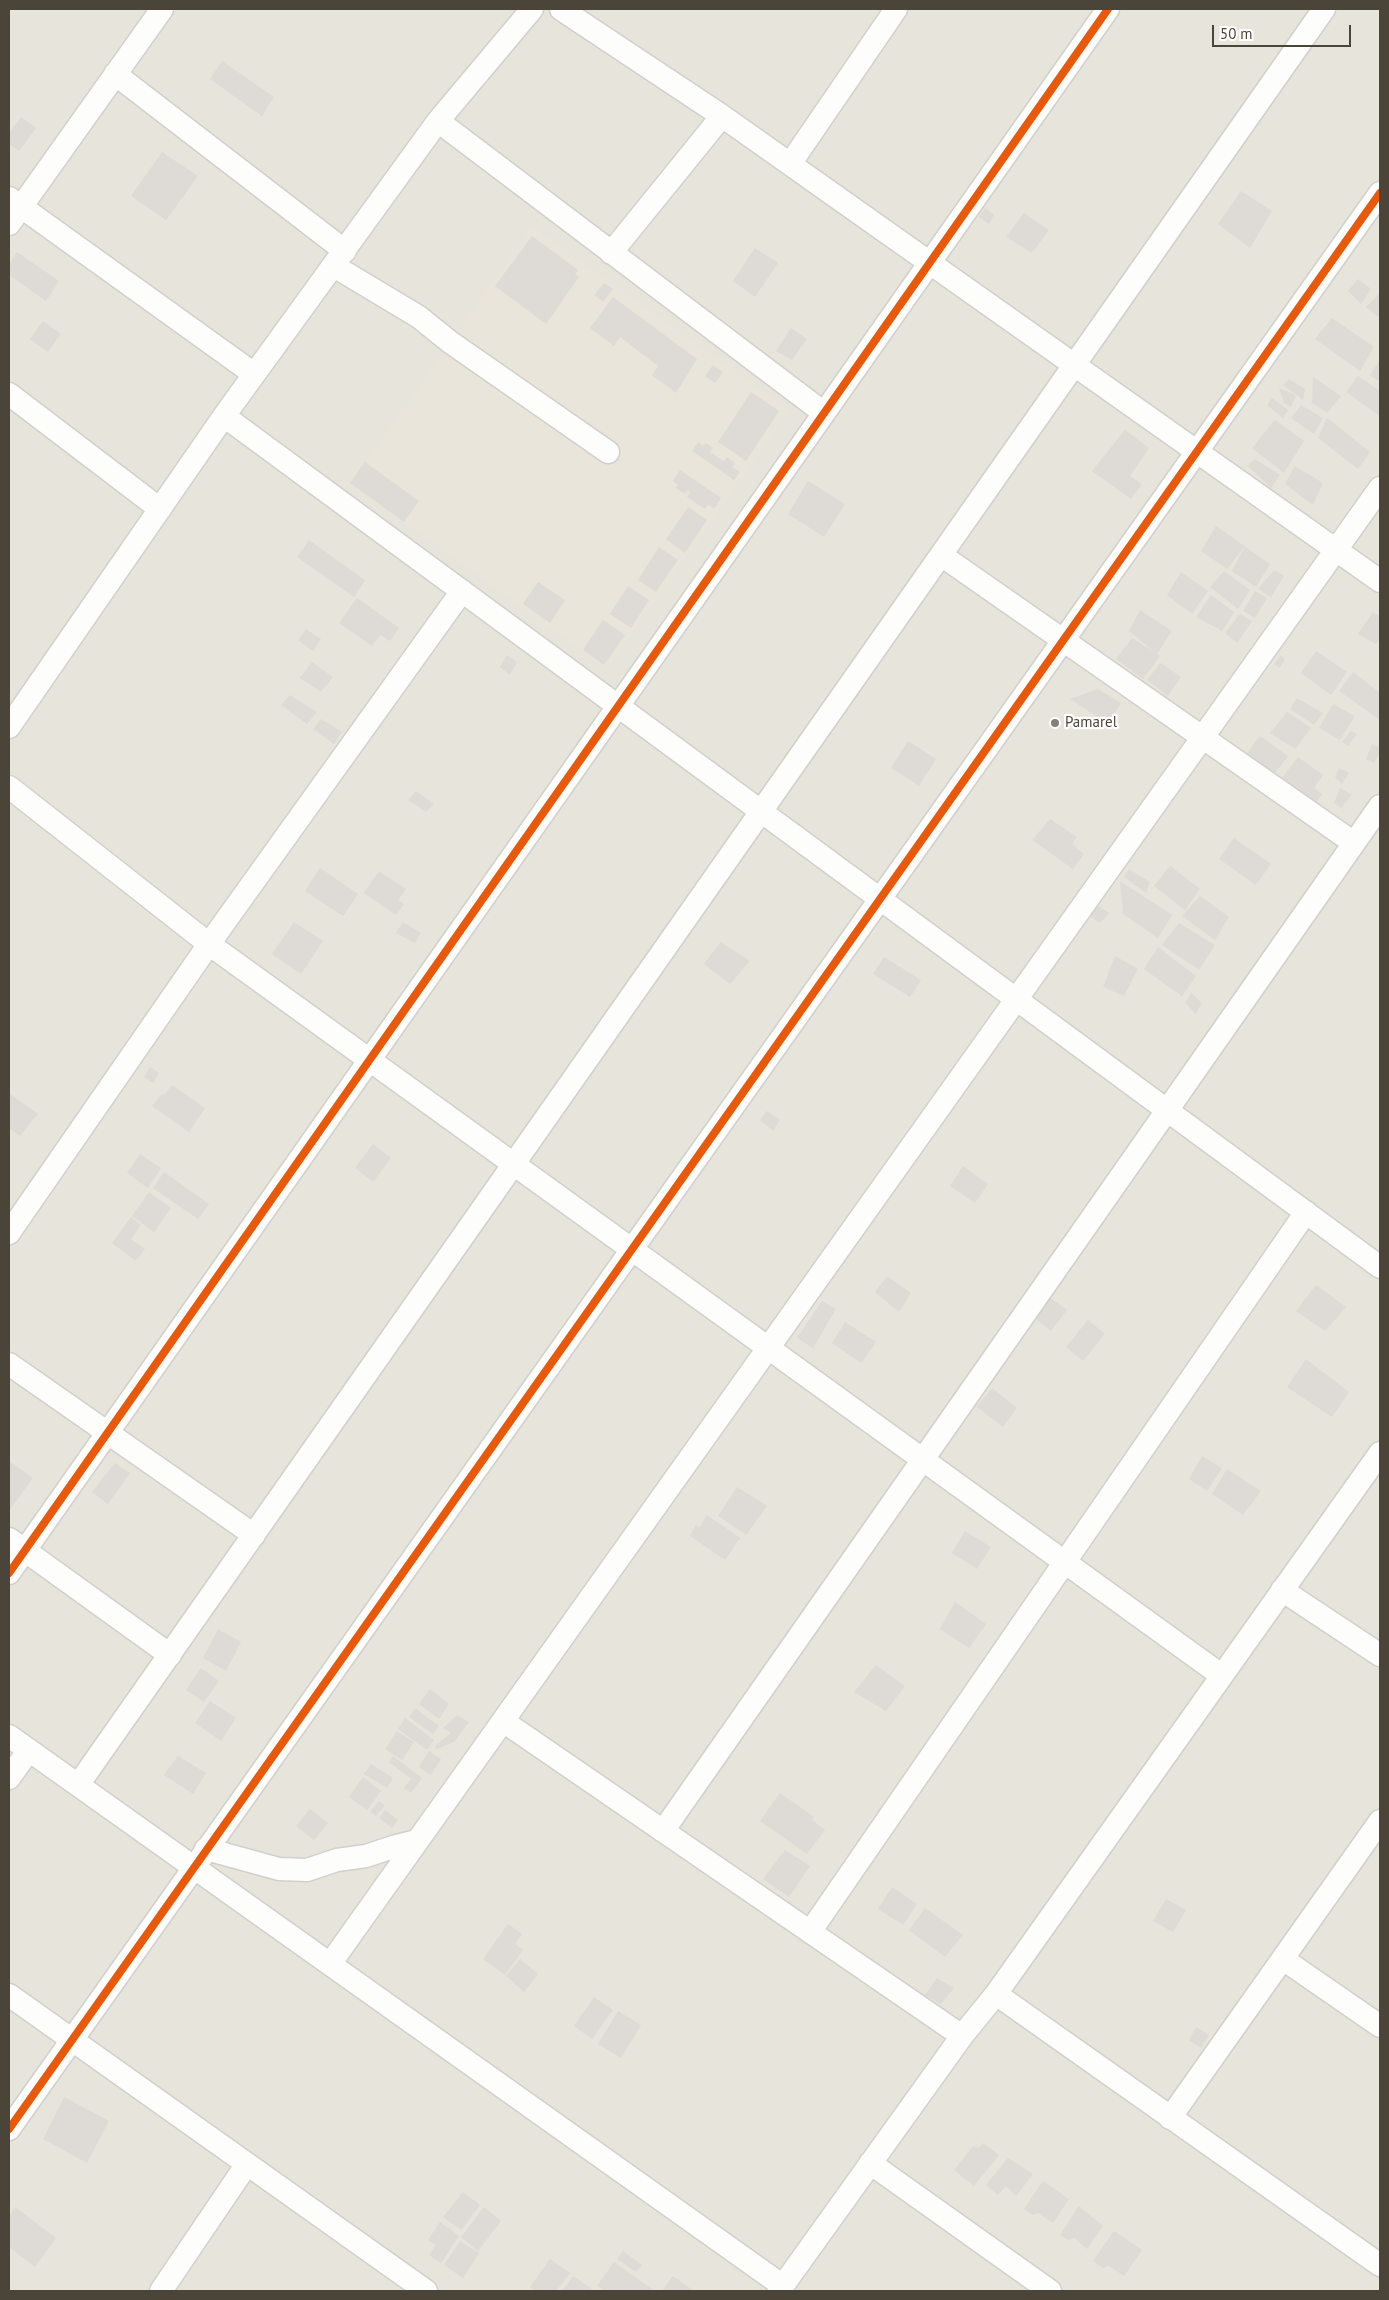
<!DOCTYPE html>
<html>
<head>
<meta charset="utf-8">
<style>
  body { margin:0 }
  #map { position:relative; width:1389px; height:2300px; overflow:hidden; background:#f4f2ee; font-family:"PT Sans",sans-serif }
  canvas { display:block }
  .frame { position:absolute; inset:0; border:10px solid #4b4439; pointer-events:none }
  .scale { position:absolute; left:1212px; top:25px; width:139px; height:22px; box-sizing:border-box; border:2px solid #4b4439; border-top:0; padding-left:6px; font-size:15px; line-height:18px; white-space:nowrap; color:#4b4439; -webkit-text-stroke:4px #fff; paint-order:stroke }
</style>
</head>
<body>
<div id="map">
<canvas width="1389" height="2300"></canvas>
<div class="frame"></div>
<div class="scale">50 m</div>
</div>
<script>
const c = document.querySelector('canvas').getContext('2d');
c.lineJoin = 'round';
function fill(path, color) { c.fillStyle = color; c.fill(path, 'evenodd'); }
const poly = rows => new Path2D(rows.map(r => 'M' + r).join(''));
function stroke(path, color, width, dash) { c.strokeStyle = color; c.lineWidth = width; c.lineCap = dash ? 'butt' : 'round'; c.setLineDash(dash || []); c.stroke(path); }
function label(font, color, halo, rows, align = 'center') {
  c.font = font + ' "PT Sans",sans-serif'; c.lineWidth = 4.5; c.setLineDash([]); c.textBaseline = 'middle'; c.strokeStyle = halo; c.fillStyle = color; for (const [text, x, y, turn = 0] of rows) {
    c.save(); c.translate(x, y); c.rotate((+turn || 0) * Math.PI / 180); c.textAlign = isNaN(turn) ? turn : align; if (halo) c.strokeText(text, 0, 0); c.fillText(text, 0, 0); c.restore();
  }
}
const residential = poly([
  [9,9,1380,9,1380,2291,9,2291]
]);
const education = poly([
  [532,226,790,410,607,670,350,483]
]);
const building = poly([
  [222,61,274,97,262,116,210,79],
  [21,117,36,128,19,151,9,144,9,133],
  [162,152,198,176,166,220,131,196],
  [1241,191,1272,211,1250,248,1218,224],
  [985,208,994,215,989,224,979,217],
  [1024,213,1049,230,1032,253,1006,237],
  [532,236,578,270,575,274,579,277,546,324,495,286],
  [755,248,778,263,755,297,733,281],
  [17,252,59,281,46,301,9,275,9,264],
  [1358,279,1371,289,1361,304,1348,291],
  [604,283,613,289,603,302,594,295],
  [1380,293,1380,318,1366,307],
  [613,297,697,359,676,393,652,375,658,366,620,337,614,346,590,328],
  [1332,318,1374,347,1360,371,1315,339],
  [43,321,61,334,48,352,30,339],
  [791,328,807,339,792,360,776,351],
  [1380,360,1380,382,1370,375],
  [713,365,723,372,715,383,705,376],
  [1358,376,1380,391,1380,416,1346,392],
  [1313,377,1341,396,1327,413,1312,403],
  [1289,379,1305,389,1303,400,1283,385],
  [1279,388,1296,395,1291,407,1284,403],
  [751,392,779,411,746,461,718,442],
  [1272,398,1288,410,1283,418,1267,405],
  [1301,405,1323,418,1314,434,1291,418],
  [1327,418,1370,452,1358,469,1318,438],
  [1275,420,1304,441,1284,473,1252,448],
  [1125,430,1149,448,1130,476,1142,484,1131,499,1092,471],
  [698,442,703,446,706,443,713,448,710,452,724,461,727,457,735,463,732,467,740,472,734,480,692,451],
  [1255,459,1280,475,1271,488,1248,466],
  [365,462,419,501,404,522,350,483],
  [1295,466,1323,483,1313,505,1285,484],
  [680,470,721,498,714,509,708,504,705,509,687,497,690,492,687,490,685,494,676,488,678,485,673,481],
  [808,481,845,504,824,537,788,514],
  [688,507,707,520,685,553,666,539],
  [1216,526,1270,564,1256,587,1232,571,1245,546,1227,569,1201,551],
  [309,540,365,580,354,597,297,557],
  [659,547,678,560,656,592,638,580],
  [1274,570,1284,576,1271,597,1258,589],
  [1224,571,1250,590,1238,609,1210,587],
  [1181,572,1208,591,1192,614,1167,595],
  [538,582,565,600,550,623,523,604],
  [628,586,649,600,631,628,610,614],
  [1255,591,1267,598,1255,618,1243,611],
  [1211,595,1234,612,1222,631,1196,617],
  [357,598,399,628,390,641,380,635,372,646,339,623],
  [1140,610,1172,631,1157,654,1160,656,1143,679,1116,659,1132,638,1154,652,1129,631],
  [1373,612,1380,617,1380,638,1376,644,1358,634],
  [1240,614,1252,621,1237,643,1225,633],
  [603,620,625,635,604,665,583,650],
  [306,629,321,639,313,651,298,640],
  [1316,651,1347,672,1331,695,1301,673],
  [507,655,517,662,510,675,500,667],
  [1281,655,1285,660,1279,668,1274,664],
  [312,662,333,677,321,692,300,678],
  [1161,663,1181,677,1168,696,1147,680],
  [1353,672,1380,693,1380,720,1339,691],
  [1098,689,1121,703,1108,724,1070,699],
  [290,695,317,712,307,724,281,705],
  [1297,698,1323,713,1314,725,1290,709],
  [1333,704,1355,716,1340,740,1319,728],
  [1287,712,1311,728,1295,749,1270,733],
  [321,719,342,732,334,744,313,729],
  [1351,731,1357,734,1348,746,1342,742],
  [1260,736,1288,756,1271,778,1244,757],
  [908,741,936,759,919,786,891,768],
  [1372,744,1380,747,1380,752,1374,763,1366,759],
  [1298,757,1323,775,1314,788,1322,794,1313,807,1278,783],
  [1339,768,1349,773,1342,784,1335,777],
  [1340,788,1352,795,1341,808,1334,803],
  [416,791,434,804,426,812,408,800],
  [1050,819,1077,837,1072,844,1084,854,1073,869,1032,840],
  [1234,838,1271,864,1256,885,1219,859],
  [1170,866,1200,889,1185,910,1154,886],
  [320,868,358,894,343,916,305,891],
  [1129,869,1150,882,1146,893,1124,877],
  [379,871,406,889,398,900,404,904,396,915,364,893],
  [1120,881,1172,915,1158,938,1123,914],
  [1200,896,1229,917,1215,940,1182,916],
  [1098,906,1109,913,1100,923,1090,916],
  [294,922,323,941,301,974,272,954],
  [403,922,421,933,415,943,396,933],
  [1179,923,1215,945,1199,970,1162,945],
  [721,942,750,961,730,984,704,964],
  [1158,947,1196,976,1182,996,1144,969],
  [1115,956,1138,969,1124,996,1103,987],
  [884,957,921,980,910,997,873,974],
  [1191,993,1202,1003,1196,1014,1185,1003],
  [150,1067,159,1073,153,1083,144,1077],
  [172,1085,205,1108,189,1132,152,1106,162,1094,164,1095],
  [9,1093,38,1114,20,1136,9,1128],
  [767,1111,780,1120,773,1131,760,1120],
  [373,1144,391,1158,373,1182,355,1168],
  [140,1154,161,1168,148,1188,127,1173],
  [963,1166,988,1184,975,1203,950,1186],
  [164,1172,209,1204,198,1219,153,1188],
  [149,1192,171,1208,154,1232,132,1216],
  [131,1217,141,1225,131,1239,145,1249,136,1261,112,1243],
  [887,1276,911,1293,899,1312,875,1292],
  [1316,1285,1346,1307,1325,1331,1296,1311],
  [1048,1296,1067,1310,1051,1331,1032,1316],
  [822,1301,836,1309,813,1348,797,1338],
  [1088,1320,1105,1334,1083,1361,1066,1347],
  [845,1322,876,1342,861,1363,832,1343],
  [1306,1359,1349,1392,1332,1417,1287,1387],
  [992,1388,1017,1408,1003,1427,977,1407],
  [1202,1456,1222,1468,1207,1491,1189,1479],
  [9,1461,33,1478,9,1511],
  [115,1463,130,1473,108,1504,92,1492],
  [1227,1469,1261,1491,1243,1515,1212,1494],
  [737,1487,767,1506,746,1535,718,1516],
  [707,1515,740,1538,725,1560,690,1536,696,1525,699,1528],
  [965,1531,991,1547,977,1569,952,1553],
  [955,1602,986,1624,969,1648,940,1629],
  [218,1629,241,1642,226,1671,203,1658],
  [876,1665,905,1686,886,1711,854,1692],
  [201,1668,219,1681,204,1702,186,1690],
  [430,1689,449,1704,439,1719,419,1704],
  [210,1701,236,1718,221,1741,195,1723],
  [415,1708,439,1726,433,1734,409,1717],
  [457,1715,469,1722,454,1742,437,1749,435,1746,451,1733,443,1728],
  [405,1718,434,1740,427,1750,398,1729],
  [397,1731,414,1742,402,1760,385,1749],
  [429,1751,441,1759,431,1775,419,1767],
  [178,1756,206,1773,193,1794,164,1775],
  [393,1756,422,1778,411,1793,404,1788,411,1779,389,1762],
  [371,1764,393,1778,387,1788,364,1774],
  [363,1777,381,1791,367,1810,349,1797],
  [780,1793,814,1817,812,1820,825,1830,807,1854,760,1821],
  [379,1801,385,1805,376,1816,370,1812],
  [310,1809,328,1823,314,1840,296,1826],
  [385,1810,398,1820,392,1828,379,1818],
  [785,1850,810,1866,789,1897,763,1879],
  [892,1887,917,1904,903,1925,878,1909],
  [1166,1899,1186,1910,1173,1932,1153,1921],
  [925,1908,963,1935,945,1957,909,1930],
  [508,1924,522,1934,515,1944,523,1950,505,1975,483,1959],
  [520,1959,538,1974,524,1992,506,1976],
  [937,1978,954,1988,941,2004,925,1995],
  [594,1997,613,2010,592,2039,574,2026],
  [618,2011,641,2025,621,2058,598,2044],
  [1196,2027,1209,2035,1201,2048,1189,2040],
  [64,2097,109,2121,87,2163,43,2139],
  [983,2143,999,2155,974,2186,954,2170,973,2146,979,2148],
  [1008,2158,1033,2174,1016,2196,1006,2186,998,2195,986,2185],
  [1043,2181,1069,2199,1053,2223,1038,2213,1033,2215,1024,2209],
  [463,2192,480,2205,461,2230,443,2217],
  [1079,2206,1103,2226,1087,2249,1075,2238,1068,2240,1060,2235],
  [15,2207,56,2238,35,2267,9,2247,9,2216],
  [484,2207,501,2221,478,2251,461,2237],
  [440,2222,459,2236,441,2263,429,2255,436,2245,428,2240],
  [1114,2231,1142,2250,1124,2276,1109,2266,1103,2268,1093,2261],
  [460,2241,479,2253,463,2278,444,2265],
  [623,2251,642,2265,636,2272,617,2259],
  [550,2259,570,2273,556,2291,536,2291,530,2287],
  [614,2262,652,2289,650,2291,605,2291,597,2286],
  [573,2276,592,2289,590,2291,562,2291],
  [673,2276,694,2291,662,2291]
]);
const minor = poly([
  [561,9,722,116,1380,581],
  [115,74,345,251],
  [438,121,824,413],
  [790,164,896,9],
  [9,198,254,374],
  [9,224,162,9],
  [611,253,722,116],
  [334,266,419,317,450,342,608,452],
  [9,394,160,509],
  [224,416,1380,1267],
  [941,555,1354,843],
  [9,727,224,416,438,121,532,9],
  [9,787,209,944,1221,1675],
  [9,1233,209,944,462,591],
  [9,1364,254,1535],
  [9,1539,170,1655],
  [9,1573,1108,9],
  [1282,1590,1380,1655],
  [503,1721,962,2036],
  [9,1736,783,2286],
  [9,1778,29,1750],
  [78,1785,1324,9],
  [663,1831,1380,806],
  [206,1849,279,1869,307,1870,337,1860,366,1856,393,1847,417,1841],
  [810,1932,1306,1212],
  [1283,1959,1380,2026],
  [330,1964,1380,488],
  [996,1994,1380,2265],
  [9,1995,426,2291],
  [1170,2118,1380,1821],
  [9,2129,1380,193],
  [870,2163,1050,2291],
  [161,2291,247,2164],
  [779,2291,962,2036,996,1994,1380,1453]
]);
const cycleway = poly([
  [9,1573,1108,9],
  [9,2129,1380,193]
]);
const markers = [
  [1055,723,5,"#868178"]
];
const poiNames = [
  ["Pamarel",1065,723]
];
fill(residential, '#e7e4dc');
fill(education, '#eae5da');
fill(building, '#dedbd6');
stroke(minor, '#d2d0cb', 25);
stroke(minor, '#fdfdfc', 22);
stroke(cycleway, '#e8590c', 8);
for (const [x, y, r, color] of markers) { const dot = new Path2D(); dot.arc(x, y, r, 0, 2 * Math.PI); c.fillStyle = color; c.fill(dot); stroke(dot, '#fff', 2); }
label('15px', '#4b4439', '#fff', poiNames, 'left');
</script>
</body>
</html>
